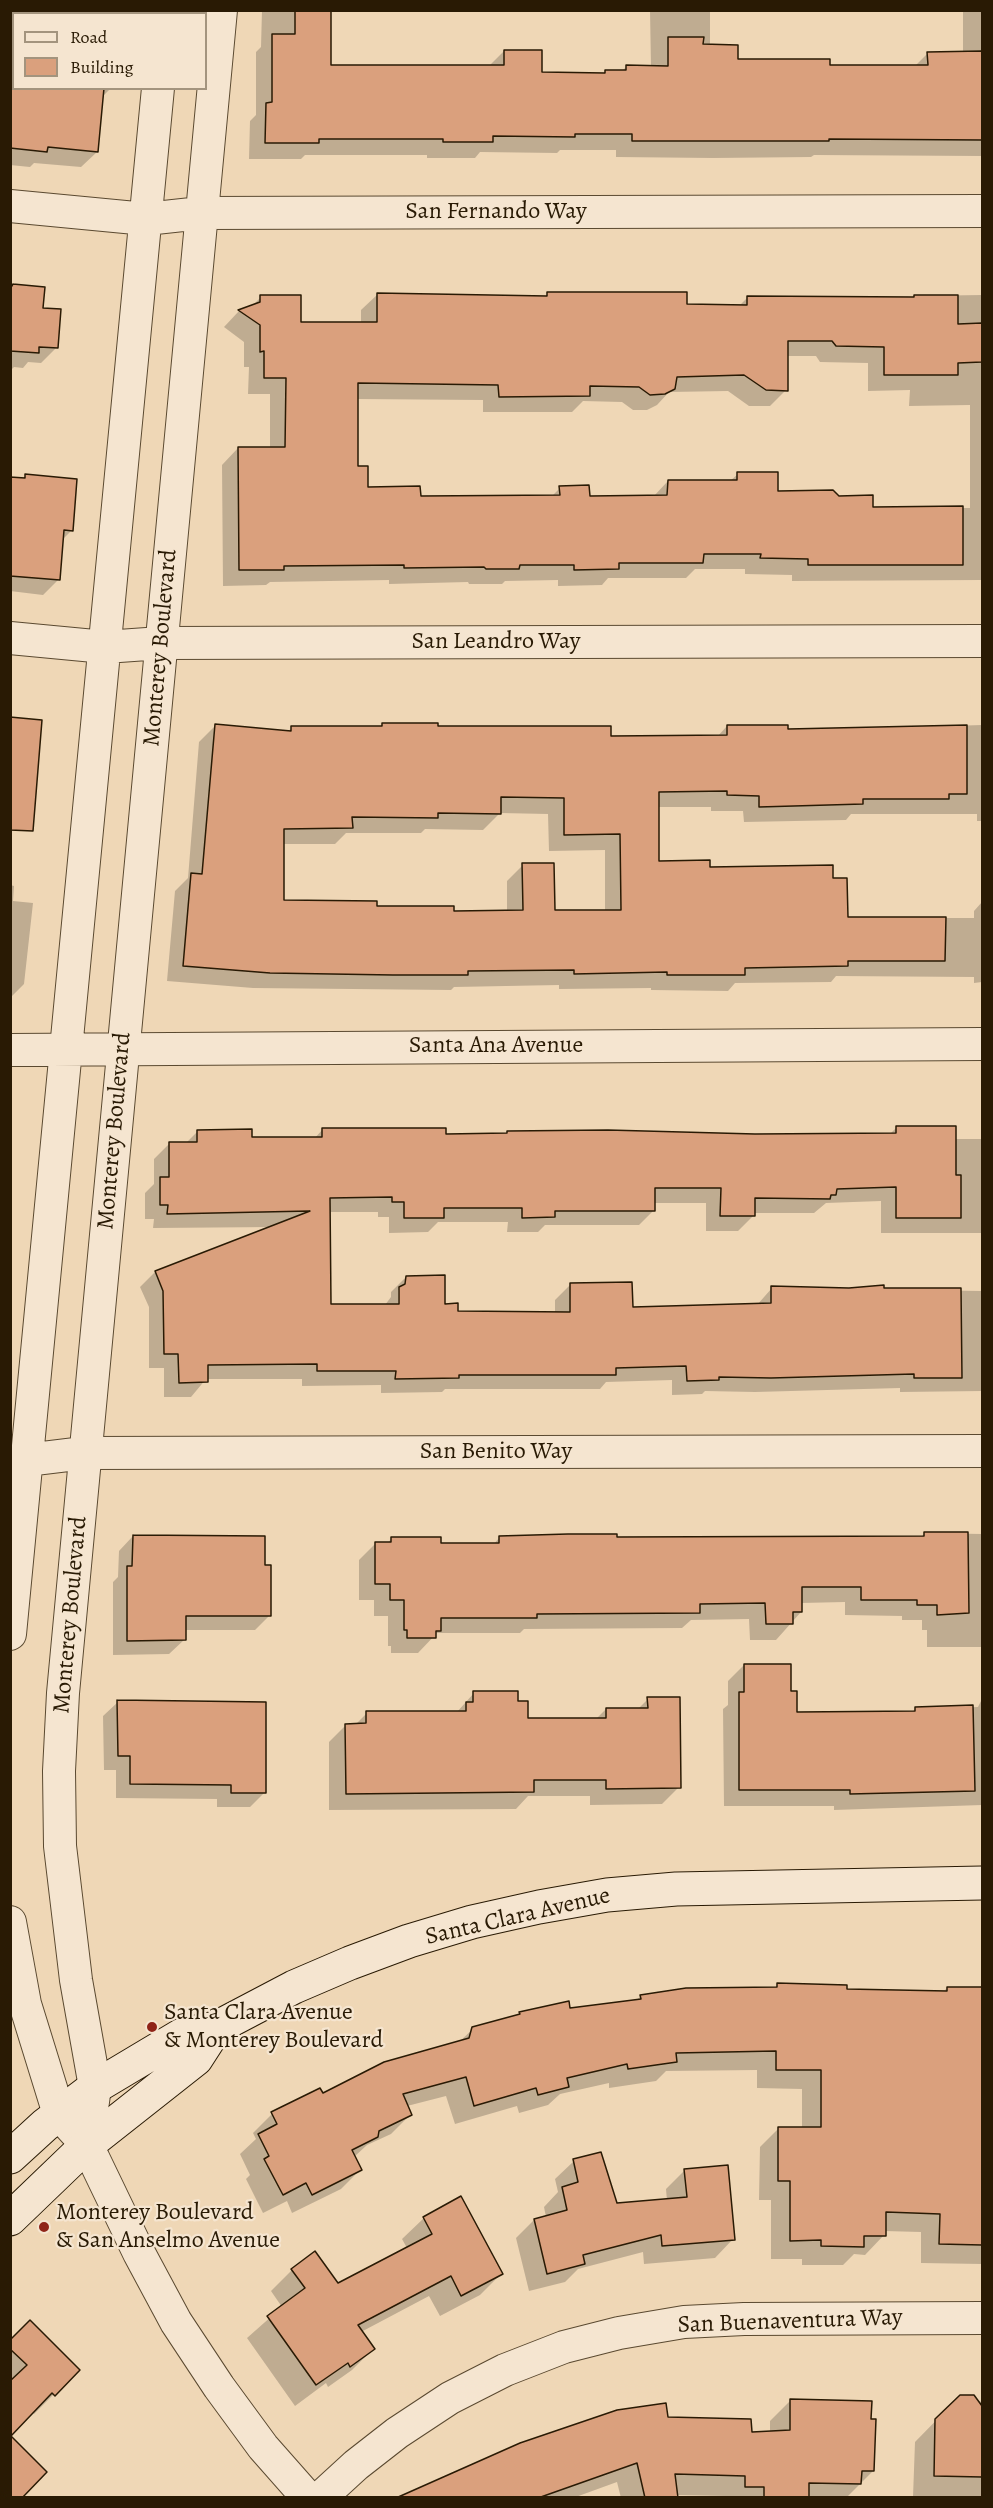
<!DOCTYPE html>
<html>
<head>
<meta charset="utf-8">
<style>
  body { margin:0 }
  #map { position:relative; width:993px; height:2508px; overflow:hidden; background:#efd7b6; font-family:Alegreya,serif }
  canvas { display:block }
  .frame { position:absolute; inset:0; border:12px solid #291a04; pointer-events:none }
  .legend { position:absolute; left:12px; top:12px; width:195px; height:78px; box-sizing:border-box; background:#f5e5d0; border:2px solid #a3947e; margin:0; padding:8px 10px; list-style:none; font-size:18px; color:#291a04 }
  .legend li { display:flex; align-items:center; gap:12px; height:30px }
  .legend b { width:30px; border:2px solid #a3947e }
</style>
</head>
<body>
<div id="map">
<canvas width="993" height="2508"></canvas>
<div class="frame"></div>
<ul class="legend">
<li><b style="height:8px;background:#f5e5d0"></b>Road</li>
<li><b style="height:16px;background:#daa07d"></b>Building</li>
</ul>
</div>
<script>
const c = document.querySelector('canvas').getContext('2d');
c.lineJoin = 'round';
function fill(path, color) { c.fillStyle = color; c.fill(path, 'evenodd'); }
const poly = rows => new Path2D(rows.map(r => 'M' + r).join(''));
function stroke(path, color, width, dash) { c.strokeStyle = color; c.lineWidth = width; c.lineCap = dash ? 'butt' : 'round'; c.setLineDash(dash || []); c.stroke(path); }
function label(font, color, halo, rows, align = 'center') {
  c.font = font + ' Alegreya,serif'; c.lineWidth = 4.5; c.setLineDash([]); c.textBaseline = 'middle'; c.strokeStyle = halo; c.fillStyle = color; for (const [text, x, y, turn = 0] of rows) {
    c.save(); c.translate(x, y); c.rotate((+turn || 0) * Math.PI / 180); c.textAlign = isNaN(turn) ? turn : align; if (halo) c.strokeText(text, 0, 0); c.fillText(text, 0, 0); c.restore();
  }
}
const shadow = poly([
  [67,10,119,10,119,14,67,14],
  [262,10,330,10,329,67,489,66,504,51,540,74,603,74,606,72,621,72,626,67,651,67,650,10,710,10,710,46,737,60,828,67,914,67,928,53,963,53,963,10,982,10,982,156,814,155,811,157,713,158,616,157,616,150,560,150,557,153,480,152,475,158,427,158,427,155,305,155,301,159,249,159,250,121,256,115,256,52,261,47],
  [12,24,14,88,111,88,101,98,97,152,81,167,34,163,30,167,10,165],
  [10,288,42,309,56,348,41,363,28,362,23,368,14,367,10,371],
  [378,294,545,297,548,294,685,306,738,307,747,298,913,298,915,296,982,295,982,580,792,581,792,575,745,574,745,569,695,569,686,578,608,578,602,585,558,586,558,580,505,581,502,584,469,584,468,582,389,584,389,580,270,582,266,585,223,586,222,465,238,448,270,448,270,394,248,394,249,367,244,367,244,342,224,327,239,311,251,307,261,297,299,324,361,323,361,310],
  [786,356,816,356,820,362,868,363,868,391,910,390,909,406,970,405,970,508,872,508,839,497,776,492,738,474,730,481,668,481,653,497,588,498,560,488,551,497,420,497,367,489,356,468,356,399,483,400,483,412,572,412,583,401,622,402,633,410,647,410,657,405,669,392,728,391,749,406,770,406,786,390],
  [26,476,71,531,62,540,58,580,43,595,10,591,10,478,22,479],
  [383,724,610,737,717,737,727,726,787,731,982,725,982,821,977,821,977,814,851,814,846,820,744,822,743,811,711,811,711,807,657,807,657,862,708,869,831,879,846,918,974,918,974,911,982,902,982,982,974,983,974,977,836,976,831,982,735,983,728,991,651,990,651,988,559,989,559,985,454,987,451,990,253,988,167,981,175,891,188,878,199,742,215,726,287,732,292,728,379,728],
  [500,813,548,814,549,851,605,850,605,911,553,912,523,865,507,881,507,911,453,912,283,901,282,844,335,844,346,833,421,833,425,829,483,830],
  [10,885,14,886,13,901,33,903,24,984,10,998],
  [897,1127,954,1139,982,1139,982,1233,881,1233,881,1201,826,1203,814,1213,753,1213,753,1216,738,1231,706,1231,706,1203,654,1203,654,1210,639,1225,545,1225,538,1232,507,1232,508,1222,438,1222,428,1232,389,1233,389,1217,378,1217,378,1212,329,1212,329,1305,385,1305,391,1297,391,1292,406,1277,457,1313,555,1313,555,1300,570,1285,631,1308,757,1305,772,1288,982,1291,982,1391,900,1392,900,1388,755,1392,705,1391,702,1394,672,1395,672,1380,606,1382,600,1389,445,1389,442,1392,381,1393,381,1385,302,1386,302,1379,206,1379,191,1397,164,1397,164,1368,149,1368,149,1307,140,1287,155,1272,275,1227,153,1228,154,1219,145,1219,145,1193,154,1184,154,1159,169,1144,185,1144,198,1131,250,1139,314,1139,323,1129,445,1136,889,1135],
  [398,1290,401,1290,401,1311,398,1311],
  [925,1533,982,1534,982,1647,927,1647,927,1630,922,1630,922,1620,902,1620,902,1616,845,1615,845,1602,801,1603,801,1612,776,1640,750,1640,749,1619,691,1620,682,1628,524,1629,520,1633,437,1633,418,1653,391,1653,391,1646,388,1646,388,1616,374,1616,374,1600,359,1600,359,1560,375,1544,387,1544,391,1539,439,1545,493,1545,500,1537,920,1538],
  [133,1536,263,1566,270,1615,255,1630,184,1630,184,1640,169,1654,113,1655,113,1582,118,1577,119,1551],
  [744,1665,795,1714,911,1713,915,1709,978,1707,982,1699,982,1805,834,1810,834,1806,724,1806,723,1709,728,1705,728,1681],
  [474,1693,517,1703,526,1719,596,1719,606,1709,638,1709,648,1699,679,1787,662,1804,590,1805,590,1796,528,1796,516,1809,329,1810,329,1742,346,1725,355,1725,367,1713,457,1712],
  [118,1702,265,1792,250,1807,217,1807,217,1799,116,1798,116,1770,104,1770,103,1716],
  [778,1985,845,1990,943,1992,947,1988,982,1989,982,2264,921,2263,921,2232,884,2231,884,2235,865,2255,854,2254,843,2265,802,2265,802,2259,771,2259,771,2200,759,2200,760,2147,779,2128,802,2128,802,2089,757,2088,757,2070,666,2071,656,2081,609,2088,609,2083,560,2094,548,2105,519,2113,517,2106,455,2124,446,2096,407,2106,410,2115,391,2134,367,2145,354,2157,360,2170,341,2189,292,2213,287,2201,263,2213,246,2179,250,2175,240,2154,256,2139,253,2133,272,2114,459,2042,473,2029,516,2017,520,2013,636,2001,641,1996,774,1988],
  [574,2161,616,2205,667,2201,666,2189,685,2170,733,2239,715,2258,644,2264,643,2252,578,2269,565,2282,529,2291,516,2238,534,2220,546,2217,544,2207,558,2192,555,2179],
  [424,2218,501,2274,480,2295,440,2316,429,2296,361,2332,373,2349,352,2370,328,2387,326,2383,295,2406,247,2338,282,2307,271,2291,292,2270,337,2285,407,2248,402,2239],
  [10,2342,78,2370,34,2414,32,2412,10,2434],
  [960,2396,982,2402,982,2498,913,2497,915,2442],
  [790,2401,873,2471,846,2498,725,2498,725,2496,676,2495,676,2498,621,2498,617,2482,573,2498,421,2498,667,2419,750,2434,770,2433,770,2421]
]);
const building = poly([
  [295,10,331,10,331,65,504,65,504,50,542,50,542,72,605,73,605,70,626,70,626,65,668,66,668,37,704,37,703,44,738,45,738,59,830,59,830,65,928,65,927,52,982,51,982,140,829,139,829,141,632,141,632,134,575,134,575,137,493,136,493,142,443,142,443,139,319,139,319,143,265,143,266,103,272,102,272,34,295,34,295,10],
  [10,88,104,88,98,152,48,147,47,152,10,148,10,88],
  [13,284,45,287,43,308,61,309,58,348,39,347,39,353,10,351,10,289,13,284],
  [547,292,687,292,687,304,747,305,747,296,914,297,914,295,958,295,958,324,982,323,982,362,958,363,958,375,884,375,884,347,836,346,832,341,788,341,788,391,766,390,744,375,677,377,675,389,665,394,650,395,639,387,590,386,590,396,499,397,498,385,358,383,358,466,368,466,368,487,420,486,421,496,560,495,559,486,589,485,590,496,667,495,668,480,737,480,737,472,778,472,778,491,833,490,839,496,873,495,873,507,963,506,963,565,808,565,808,559,760,558,761,554,704,554,703,563,619,563,619,569,574,570,574,565,520,565,519,569,486,569,484,567,404,568,404,565,284,566,284,570,239,570,238,447,285,447,286,378,264,378,264,351,260,352,260,325,238,310,260,302,260,295,301,295,301,322,377,322,377,293,547,296,547,292],
  [25,474,77,479,73,531,64,530,60,580,10,576,10,477,25,478,25,474],
  [10,717,42,720,33,831,10,830,10,717],
  [382,723,438,723,438,726,611,726,611,736,727,735,727,725,788,725,788,729,967,725,967,794,949,794,949,799,863,799,863,804,759,807,759,796,727,795,727,791,659,792,659,861,710,860,710,867,833,865,833,878,847,878,848,917,946,917,945,961,848,961,848,966,745,968,745,975,667,975,667,972,574,974,574,970,468,971,468,975,393,975,270,973,183,966,191,873,202,874,215,724,291,731,291,726,382,726,382,723],
  [501,797,564,798,564,835,620,834,621,910,555,910,554,863,522,863,523,910,454,911,454,906,377,906,377,901,284,900,284,829,353,828,352,817,438,818,438,813,501,814,501,797],
  [896,1126,956,1126,956,1175,961,1175,961,1218,896,1218,896,1187,837,1189,836,1195,831,1195,830,1199,755,1198,755,1216,720,1216,721,1188,655,1188,655,1211,555,1211,555,1217,522,1218,522,1208,444,1208,444,1218,404,1218,404,1202,392,1202,392,1197,330,1198,331,1304,399,1304,399,1287,405,1284,406,1276,445,1275,445,1304,458,1303,458,1311,570,1312,570,1283,632,1282,633,1307,771,1303,771,1286,849,1288,884,1285,884,1288,961,1288,962,1378,914,1378,914,1374,771,1378,719,1377,719,1380,687,1381,686,1366,616,1368,616,1375,459,1375,459,1378,395,1379,396,1371,317,1371,317,1364,208,1365,208,1382,179,1383,178,1354,164,1354,163,1291,155,1271,310,1211,167,1214,168,1205,160,1205,160,1177,169,1177,169,1142,197,1142,197,1130,252,1129,252,1137,322,1137,322,1128,446,1128,446,1134,507,1133,507,1131,608,1130,755,1134,896,1133,896,1126],
  [924,1532,968,1532,969,1613,937,1615,937,1605,917,1605,917,1600,861,1600,861,1587,802,1587,802,1612,793,1612,793,1624,766,1624,765,1603,700,1604,700,1613,537,1614,537,1618,441,1618,441,1631,436,1631,436,1638,407,1638,407,1630,404,1630,404,1600,390,1600,390,1584,375,1584,375,1542,391,1542,391,1537,441,1537,441,1543,499,1543,499,1536,568,1534,617,1534,617,1537,924,1536,924,1532],
  [133,1535,265,1536,265,1565,271,1565,271,1616,186,1616,186,1640,127,1641,127,1566,132,1566,133,1535],
  [744,1664,791,1664,791,1691,797,1691,797,1712,915,1711,915,1707,973,1705,975,1791,850,1794,850,1790,739,1790,739,1692,744,1692,744,1664],
  [473,1691,518,1691,518,1701,528,1701,528,1718,606,1718,606,1708,648,1708,647,1697,680,1697,681,1788,606,1789,606,1780,534,1780,534,1792,346,1794,345,1724,366,1723,366,1711,466,1711,466,1702,473,1702,473,1691],
  [117,1700,266,1702,266,1793,231,1793,231,1785,130,1784,130,1756,118,1756,117,1700],
  [777,1983,847,1985,847,1989,947,1991,947,1987,982,1987,982,2245,939,2244,940,2214,886,2212,886,2236,864,2236,864,2247,821,2246,821,2240,790,2241,790,2181,778,2181,778,2127,821,2127,821,2070,776,2070,776,2051,676,2053,677,2062,628,2069,627,2064,567,2078,569,2087,538,2095,536,2088,474,2106,466,2077,403,2094,412,2115,379,2131,378,2137,352,2150,362,2170,312,2195,306,2183,283,2195,264,2159,269,2156,258,2134,277,2124,271,2112,320,2088,323,2093,384,2062,469,2038,472,2027,520,2014,519,2012,569,2001,570,2008,641,1999,640,1995,686,1988,777,1987,777,1983],
  [601,2152,617,2203,687,2197,684,2169,728,2165,735,2240,662,2246,661,2235,583,2255,585,2264,547,2274,534,2219,567,2210,562,2187,578,2182,573,2159,601,2152],
  [461,2196,503,2274,461,2296,451,2276,358,2325,375,2349,350,2367,348,2363,316,2385,267,2316,305,2288,291,2269,315,2251,338,2283,432,2234,423,2217,461,2196],
  [30,2320,80,2370,55,2396,52,2393,11,2436,47,2472,22,2498,10,2498,10,2381,27,2365,10,2349,10,2340,30,2320],
  [960,2395,974,2395,982,2406,982,2477,934,2476,935,2419,960,2395],
  [790,2399,872,2401,871,2419,876,2419,874,2471,862,2471,861,2484,809,2483,809,2498,764,2498,764,2487,745,2487,745,2476,675,2474,678,2498,645,2498,637,2463,538,2498,396,2498,520,2443,617,2410,666,2403,668,2417,751,2419,752,2432,790,2430,790,2399]
]);
const street = poly([
  [166,14,166,10],
  [10,206,146,219,201,213,982,211],
  [10,638,105,647,161,643,982,641],
  [10,1050,982,1044],
  [10,1462,84,1453,982,1451],
  [10,1634,158,88],
  [10,1922,25,2004,59,2114,87,2145,139,2253,176,2322,219,2387,263,2447,308,2498],
  [87,2145,95,2087,76,1980,60,1846,59,1771,63,1693,221,10],
  [320,2498,356,2465,397,2433,450,2398,505,2370,564,2347,619,2333,684,2322,744,2319,982,2318]
]);
const secondary = poly([
  [10,2157,45,2125,95,2087,182,2035,216,2028,294,1987,350,1963,409,1941,472,1922,539,1907,607,1895,676,1889,982,1883],
  [10,2219,87,2145,196,2059,216,2028]
]);
const markers = [
  [152,2027,6,"#8f2418"],
  [44,2227,6,"#8f2418"]
];
const streetNames = [
  ["San Fernando Way",496,212],
  ["San Leandro Way",496,642],
  ["Monterey Boulevard",161,648,-85],
  ["Santa Ana Avenue",496,1046],
  ["Monterey Boulevard",115,1131,-85],
  ["San Benito Way",496,1452],
  ["Monterey Boulevard",71,1615,-85],
  ["Santa Clara Avenue",518,1917,-13],
  ["San Buenaventura Way",790,2322,-2]
];
const poiNames = [
  ["Santa Clara Avenue",164,2013],
  ["& Monterey Boulevard",164,2041],
  ["Monterey Boulevard",56,2213],
  ["& San Anselmo Avenue",56,2241]
];
fill(shadow, '#0003');
fill(building, '#daa07d');
stroke(building, '#291a04', 1.5);
stroke(street, '#5a4930', 34);
stroke(secondary, '#291a04', 35);
stroke(street, '#f5e5d0', 32);
stroke(secondary, '#f5e5d0', 33);
for (const [x, y, r, color] of markers) { const dot = new Path2D(); dot.arc(x, y, r, 0, 2 * Math.PI); c.fillStyle = color; c.fill(dot); stroke(dot, '#f5e5d0', 2); }
label('24px', '#291a04', '#f5e5d0', streetNames);
label('24px', '#291a04', '#f5e5d0', poiNames, 'left');
</script>
</body>
</html>
